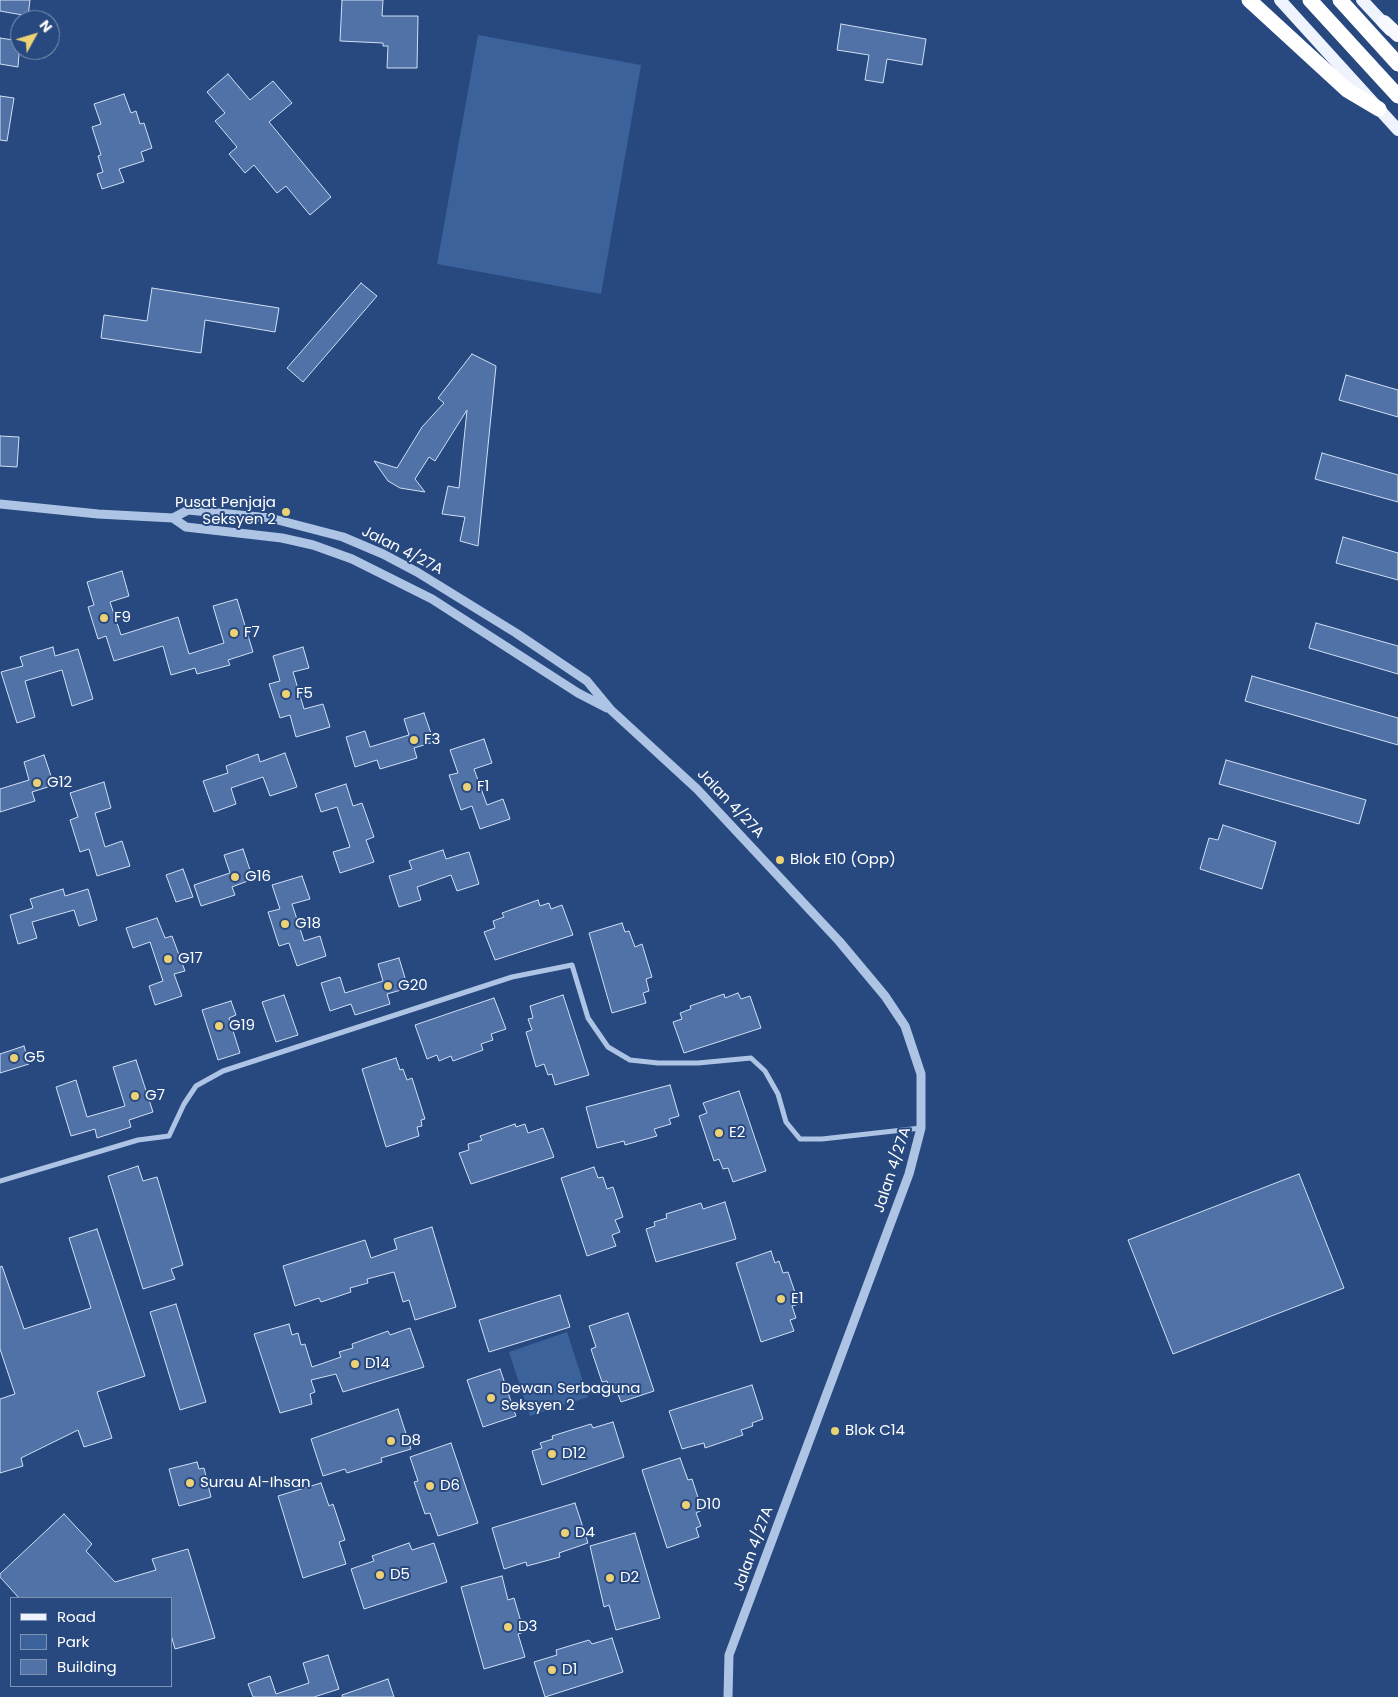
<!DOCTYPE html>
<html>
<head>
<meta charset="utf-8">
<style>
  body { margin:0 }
  #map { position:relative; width:1398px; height:1697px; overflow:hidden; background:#28497f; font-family:Poppins,sans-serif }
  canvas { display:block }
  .legend { position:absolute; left:10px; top:1597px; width:162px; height:90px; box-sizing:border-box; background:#28497f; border:1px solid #7e92b2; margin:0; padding:6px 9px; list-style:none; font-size:15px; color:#fff }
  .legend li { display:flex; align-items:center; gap:10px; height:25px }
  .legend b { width:25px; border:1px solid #7e92b2 }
  .north { position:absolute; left:10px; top:10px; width:50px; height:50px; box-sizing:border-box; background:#28497f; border:1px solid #7e92b2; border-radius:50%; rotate:51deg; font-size:14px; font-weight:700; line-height:20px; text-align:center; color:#fff }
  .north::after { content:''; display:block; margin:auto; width:18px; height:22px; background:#edd175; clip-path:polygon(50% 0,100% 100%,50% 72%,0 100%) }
</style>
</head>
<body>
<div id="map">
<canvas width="1398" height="1697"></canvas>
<ul class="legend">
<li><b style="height:6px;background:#eff3fd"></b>Road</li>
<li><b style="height:14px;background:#3c629c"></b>Park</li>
<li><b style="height:14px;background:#5072a7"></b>Building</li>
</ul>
<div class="north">N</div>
</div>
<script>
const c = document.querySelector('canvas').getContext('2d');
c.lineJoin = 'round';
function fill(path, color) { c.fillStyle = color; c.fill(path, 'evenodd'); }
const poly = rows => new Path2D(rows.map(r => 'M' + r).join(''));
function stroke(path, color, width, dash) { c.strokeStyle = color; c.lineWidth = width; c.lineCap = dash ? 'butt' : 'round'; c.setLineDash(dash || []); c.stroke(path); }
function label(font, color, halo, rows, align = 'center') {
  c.font = font + ' Poppins,sans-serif'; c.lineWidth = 4; c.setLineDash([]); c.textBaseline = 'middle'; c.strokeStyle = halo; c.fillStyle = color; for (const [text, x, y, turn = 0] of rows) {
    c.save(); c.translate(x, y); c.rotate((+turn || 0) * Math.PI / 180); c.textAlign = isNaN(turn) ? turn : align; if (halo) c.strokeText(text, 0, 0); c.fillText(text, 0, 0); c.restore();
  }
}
const green = poly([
  [478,35,641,65,601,294,437,264],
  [567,1332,588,1397,530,1416,509,1352]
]);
const building = poly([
  [0,0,30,0,28,16,0,11,0,0],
  [342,0,383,0,382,16,418,16,417,68,387,68,388,46,383,46,383,43,340,41,342,0],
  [841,24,926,39,922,65,887,59,883,83,865,80,869,55,837,50,841,24],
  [0,38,20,41,18,67,0,64,0,38],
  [228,74,250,100,273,81,292,103,269,122,331,197,310,215,286,186,277,193,254,165,245,173,229,154,237,147,215,121,225,113,207,92,228,74],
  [124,94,131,113,136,111,140,124,144,123,152,148,141,152,144,161,119,169,124,182,102,189,97,174,103,172,98,156,101,155,92,127,101,124,94,104,124,94],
  [0,96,14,98,7,141,0,140,0,96],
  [361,283,377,296,303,382,287,368,361,283],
  [152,288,279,308,275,332,205,320,201,353,101,338,104,315,147,321,152,288],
  [472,354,496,366,478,546,460,541,465,517,442,514,448,486,459,488,467,410,435,461,429,457,415,479,425,492,400,488,388,481,374,461,397,468,422,427,444,403,438,398,472,354],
  [1346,375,1398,390,1398,417,1339,400,1346,375],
  [0,436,19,437,17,467,0,466,0,436],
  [1322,453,1398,475,1398,502,1315,479,1322,453],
  [1343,537,1398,553,1398,580,1336,563,1343,537],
  [122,571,129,596,110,602,121,635,178,617,189,654,224,643,213,606,237,599,253,652,228,660,230,665,197,674,195,668,171,675,163,646,114,661,106,636,98,639,88,607,94,605,87,582,122,571],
  [1316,623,1398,646,1398,674,1309,648,1316,623],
  [53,647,55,656,78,649,93,699,72,706,62,670,25,681,35,717,17,723,1,672,23,666,20,657,53,647],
  [303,647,309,668,293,672,304,709,323,704,330,727,296,737,290,715,280,718,269,684,280,681,273,656,303,647],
  [1252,676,1398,718,1398,745,1245,701,1252,676],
  [424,713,434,742,414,748,417,758,380,769,377,760,355,767,346,737,365,731,370,747,409,735,404,719,424,713],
  [484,739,492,763,474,769,487,805,503,799,510,819,480,829,472,806,461,810,449,775,458,773,450,750,484,739],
  [285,753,297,787,270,796,263,777,231,788,236,804,214,812,203,781,228,773,226,766,258,754,260,762,285,753],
  [44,755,54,785,32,792,35,801,0,812,0,789,29,780,24,762,44,755],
  [1226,760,1366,800,1359,824,1219,784,1226,760],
  [104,782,111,808,95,813,105,847,122,841,130,866,97,876,89,849,80,852,70,820,78,817,70,793,104,782],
  [346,784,353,806,362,803,374,837,366,840,374,862,340,873,333,852,350,847,337,807,321,812,315,794,346,784],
  [1223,825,1276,842,1262,889,1200,869,1209,838,1218,840,1223,825],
  [243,849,253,879,232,887,235,895,201,906,194,885,230,873,224,855,243,849],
  [443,850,446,859,469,852,479,884,457,891,451,875,417,887,421,900,399,907,389,876,412,869,409,861,443,850],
  [183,869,193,897,176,902,166,875,183,869],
  [302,876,310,899,292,904,304,941,320,936,326,956,297,966,289,943,279,946,268,912,280,909,272,885,302,876],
  [63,889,65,896,88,889,97,920,79,926,74,910,32,922,37,938,18,944,10,915,33,908,30,899,63,889],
  [538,900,540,906,549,903,551,909,562,905,573,935,495,960,484,932,495,928,493,921,504,917,502,913,538,900],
  [157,918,165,938,172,936,185,971,174,974,182,996,155,1005,149,986,163,981,150,942,133,948,126,928,157,918],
  [622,923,625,932,629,931,635,947,642,944,652,977,646,979,649,991,643,993,646,1003,612,1013,589,933,622,923],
  [399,958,408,988,387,994,390,1004,355,1015,351,1004,330,1011,321,983,340,977,345,993,383,981,378,964,399,958],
  [738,993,741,999,750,996,761,1028,684,1053,673,1022,682,1019,680,1013,691,1009,690,1006,724,994,725,998,738,993],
  [284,995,298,1035,276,1042,262,1002,284,995],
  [563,995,589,1075,555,1085,552,1074,548,1075,544,1064,536,1067,526,1032,532,1030,528,1019,533,1018,530,1006,563,995],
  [494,998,506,1029,491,1034,493,1040,481,1044,483,1050,453,1061,451,1056,439,1061,437,1055,427,1059,415,1025,494,998],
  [231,1001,236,1015,229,1018,240,1053,218,1060,202,1010,231,1001],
  [24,1046,29,1064,0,1073,0,1054,24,1046],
  [396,1058,400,1070,403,1069,407,1080,412,1078,425,1119,421,1120,422,1126,417,1127,419,1136,386,1147,362,1069,396,1058],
  [136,1060,153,1112,129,1120,131,1127,97,1138,95,1129,71,1136,56,1087,76,1080,87,1117,125,1106,113,1067,136,1060],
  [670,1085,679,1116,669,1119,671,1124,654,1129,657,1136,625,1145,624,1141,597,1148,586,1107,670,1085],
  [739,1091,766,1171,733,1182,728,1168,723,1169,719,1159,714,1161,699,1116,707,1113,703,1103,739,1091],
  [515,1124,516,1127,525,1124,528,1133,543,1128,554,1157,471,1184,459,1153,469,1150,468,1144,482,1140,480,1136,515,1124],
  [138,1166,143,1181,157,1177,183,1265,171,1269,175,1279,143,1289,108,1176,138,1166],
  [594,1167,598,1178,603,1177,607,1189,613,1187,623,1217,615,1220,620,1232,612,1235,616,1246,587,1256,561,1178,594,1167],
  [1299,1174,1344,1288,1173,1354,1128,1240,1299,1174],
  [725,1202,736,1239,656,1262,646,1229,655,1226,654,1222,667,1218,666,1214,701,1203,703,1209,725,1202],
  [432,1227,456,1307,415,1320,409,1300,403,1302,394,1272,367,1279,368,1283,350,1288,351,1292,321,1302,319,1298,295,1306,283,1266,365,1240,371,1258,397,1249,394,1239,432,1227],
  [97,1229,145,1376,97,1392,112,1438,84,1447,78,1430,21,1458,23,1466,0,1473,0,1399,15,1394,0,1349,0,1267,2,1266,24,1329,91,1308,69,1238,97,1229],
  [771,1251,775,1263,779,1261,783,1273,788,1272,799,1304,792,1306,796,1318,790,1320,794,1331,761,1342,736,1263,771,1251],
  [560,1295,570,1327,489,1352,479,1320,560,1295],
  [176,1304,206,1402,180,1410,150,1312,176,1304],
  [628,1313,654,1391,621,1402,617,1392,612,1394,607,1381,602,1382,591,1349,596,1347,589,1326,628,1313],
  [289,1324,292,1335,298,1333,301,1345,305,1344,312,1367,341,1357,339,1352,353,1348,352,1344,388,1331,390,1335,410,1328,424,1367,343,1392,336,1374,311,1380,315,1392,310,1394,312,1404,280,1413,254,1334,289,1324],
  [500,1369,516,1416,483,1427,467,1380,500,1369],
  [752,1385,763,1419,752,1423,753,1426,741,1430,743,1435,705,1448,704,1443,682,1449,669,1411,752,1385],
  [398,1409,411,1449,381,1458,382,1462,347,1473,345,1469,323,1476,311,1439,398,1409],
  [613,1422,624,1457,542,1485,532,1451,542,1448,540,1443,553,1439,552,1436,591,1424,593,1428,613,1422],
  [451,1443,478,1523,438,1536,430,1513,425,1514,414,1482,418,1481,410,1457,451,1443],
  [680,1458,688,1480,692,1479,702,1510,696,1513,701,1526,696,1528,699,1537,667,1548,642,1470,680,1458],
  [197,1462,199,1469,204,1468,211,1497,179,1506,169,1469,197,1462],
  [321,1483,329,1506,333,1504,345,1540,339,1542,346,1564,303,1578,278,1496,321,1483],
  [575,1503,588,1543,559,1553,560,1557,527,1566,526,1562,504,1569,492,1528,575,1503],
  [64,1514,92,1544,86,1551,115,1582,156,1570,152,1559,188,1549,215,1638,175,1649,171,1635,171,1598,19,1598,0,1577,0,1574,64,1514],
  [635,1533,660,1618,616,1630,609,1605,604,1607,590,1546,635,1533],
  [409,1543,412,1550,434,1543,447,1582,364,1609,351,1569,374,1561,372,1556,409,1543],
  [502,1576,508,1600,514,1598,524,1632,518,1634,525,1657,484,1669,461,1587,502,1576],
  [612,1638,623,1672,545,1697,534,1662,557,1655,556,1650,589,1640,592,1644,612,1638],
  [328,1655,339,1689,314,1697,253,1697,248,1684,270,1676,276,1694,309,1683,303,1663,328,1655],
  [388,1679,394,1697,342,1697,342,1695,388,1679]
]);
const minor = poly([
  [0,1181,138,1140,169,1136,184,1104,196,1086,223,1071,512,977,572,965,588,1018,608,1047,630,1060,658,1063,698,1063,751,1058,765,1071,778,1094,786,1122,800,1139,822,1139,921,1128]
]);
const tertiary = poly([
  [0,504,98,514,173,518,188,510,270,518,343,537,383,554,417,572,516,633,587,681,611,710,697,789,839,941,885,996,905,1026,921,1074,921,1128,909,1174,729,1655,728,1697],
  [173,518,186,527,282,538,313,545,352,559,432,599,578,693,607,708]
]);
const primary = poly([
  [1280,0,1398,130],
  [1362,0,1390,30]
]);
const trunk = poly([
  [1384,22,1398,35]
]);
const motorway = poly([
  [1249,0,1347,90,1379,109],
  [1310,0,1398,96],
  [1340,0,1398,64]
]);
const markers = [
  [286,512,5,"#edd175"],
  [104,618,5,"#edd175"],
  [234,633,5,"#edd175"],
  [286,694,5,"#edd175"],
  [414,740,5,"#edd175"],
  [37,783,5,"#edd175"],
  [467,787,5,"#edd175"],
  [780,860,5,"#edd175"],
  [235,877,5,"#edd175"],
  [285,924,5,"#edd175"],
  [168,959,5,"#edd175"],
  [388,986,5,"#edd175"],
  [219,1026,5,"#edd175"],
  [14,1058,5,"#edd175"],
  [135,1096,5,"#edd175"],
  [719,1133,5,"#edd175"],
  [781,1299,5,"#edd175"],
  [355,1364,5,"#edd175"],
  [491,1398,5,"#edd175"],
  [835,1431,5,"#edd175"],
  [391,1441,5,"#edd175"],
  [552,1454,5,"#edd175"],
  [190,1483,5,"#edd175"],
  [430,1486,5,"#edd175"],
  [686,1505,5,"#edd175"],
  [565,1533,5,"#edd175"],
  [380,1575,5,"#edd175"],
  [610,1578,5,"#edd175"],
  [508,1627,5,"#edd175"],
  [552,1670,5,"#edd175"]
];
const poiNames = [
  ["Pusat Penjaja",276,503,"right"],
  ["Seksyen 2",276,520,"right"],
  ["F9",114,618],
  ["F7",244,633],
  ["F5",296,694],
  ["F3",424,740],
  ["G12",47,783],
  ["F1",477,787],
  ["Blok E10 (Opp)",790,860],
  ["G16",245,877],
  ["G18",295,924],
  ["G17",178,959],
  ["G20",398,986],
  ["G19",229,1026],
  ["G5",24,1058],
  ["G7",145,1096],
  ["E2",729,1133],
  ["E1",791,1299],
  ["D14",365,1364],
  ["Dewan Serbaguna",501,1389],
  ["Seksyen 2",501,1406],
  ["Blok C14",845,1431],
  ["D8",401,1441],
  ["D12",562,1454],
  ["Surau Al-Ihsan",200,1483],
  ["D6",440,1486],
  ["D10",696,1505],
  ["D4",575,1533],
  ["D5",390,1575],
  ["D2",620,1578],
  ["D3",518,1627],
  ["D1",562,1670]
];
const streetNames = [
  ["Jalan 4/27A",402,551,27],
  ["Jalan 4/27A",730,804,46],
  ["Jalan 4/27A",893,1170,-72],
  ["Jalan 4/27A",754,1549,-70]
];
fill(green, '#3c629c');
fill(building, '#5072a7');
stroke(building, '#d1dff4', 1);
stroke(minor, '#aec4e5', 5);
stroke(tertiary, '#aec4e5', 9);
stroke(primary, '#eff3fd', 12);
stroke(trunk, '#f7f9fe', 14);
stroke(motorway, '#fff', 15);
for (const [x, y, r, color] of markers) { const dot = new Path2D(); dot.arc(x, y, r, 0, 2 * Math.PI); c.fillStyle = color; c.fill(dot); stroke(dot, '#28497f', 2); }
label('15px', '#fff', '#28497f', poiNames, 'left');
label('15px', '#fff', '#28497f', streetNames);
</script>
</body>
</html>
